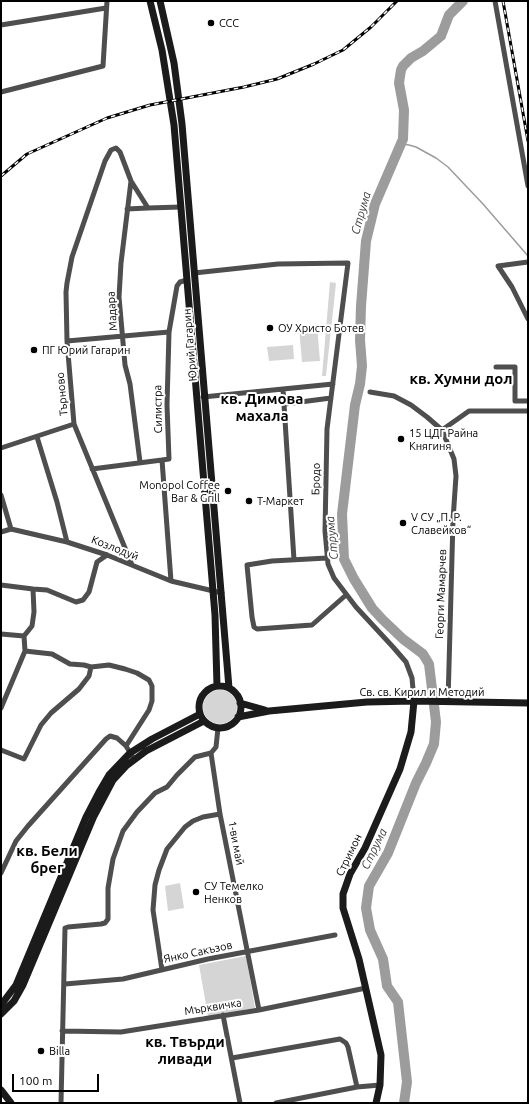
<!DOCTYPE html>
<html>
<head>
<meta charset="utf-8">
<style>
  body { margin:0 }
  #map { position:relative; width:529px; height:1104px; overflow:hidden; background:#fff; font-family:Ubuntu,sans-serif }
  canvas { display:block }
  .frame { position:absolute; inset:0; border:2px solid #000; pointer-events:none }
  .scale { position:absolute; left:12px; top:1074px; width:87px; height:18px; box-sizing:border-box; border:2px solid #000; border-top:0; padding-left:5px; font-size:12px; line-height:14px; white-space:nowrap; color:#000; -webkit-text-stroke:3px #fff; paint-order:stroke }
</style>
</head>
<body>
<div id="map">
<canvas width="529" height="1104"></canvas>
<div class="frame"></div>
<div class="scale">100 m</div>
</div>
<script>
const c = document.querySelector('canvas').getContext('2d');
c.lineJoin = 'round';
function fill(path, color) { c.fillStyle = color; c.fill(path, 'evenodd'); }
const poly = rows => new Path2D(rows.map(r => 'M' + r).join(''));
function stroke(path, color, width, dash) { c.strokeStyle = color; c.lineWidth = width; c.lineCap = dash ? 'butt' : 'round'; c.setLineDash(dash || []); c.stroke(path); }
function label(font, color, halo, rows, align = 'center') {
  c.font = font + ' Ubuntu,sans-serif'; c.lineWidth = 4; c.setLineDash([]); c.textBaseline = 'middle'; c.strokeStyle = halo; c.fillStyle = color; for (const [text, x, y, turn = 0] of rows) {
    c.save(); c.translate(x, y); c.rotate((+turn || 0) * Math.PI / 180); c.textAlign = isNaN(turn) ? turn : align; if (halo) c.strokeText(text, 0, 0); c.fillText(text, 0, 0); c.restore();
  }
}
const green = poly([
  [330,282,336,283,326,376,322,376],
  [317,326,320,361,302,362,299,327],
  [293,345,294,359,269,361,267,347],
  '203 707a17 17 0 1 1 34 0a17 17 0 1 1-34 0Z',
  [180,883,184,908,168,911,165,886],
  [246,956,255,1008,208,1016,199,965]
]);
const stream = poly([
  [401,144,409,145,416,147,436,158,448,167,483,204,528,256]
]);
const river = poly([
  [404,1103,407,1082,398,1002,387,986,383,959,370,930,366,908,369,886,388,853,416,783,426,763,434,744,436,722,429,664,423,654,403,639,382,619,372,608,354,579,344,559,342,514,355,405,360,384,362,366,360,340,361,306,366,241,375,204,403,139,404,110,399,83,401,70,403,66,411,58,423,51,441,36,449,15,463,1]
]);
const street = poly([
  [495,1,528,186],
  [1,25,106,8],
  [1,92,103,66,107,1],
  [131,181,121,263,119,297,125,365,130,384,140,462],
  [127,209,148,208],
  [528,262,498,266,512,287,528,319],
  [194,273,278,264,348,263,327,429,325,531,328,564,334,578,356,607,393,647,406,662,412,678,414,701],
  [169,332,177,286,180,282,187,280],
  [67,341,169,332,167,405,169,459,162,460,171,581],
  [496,367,515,367,515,401,528,401],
  [283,389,294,560],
  [370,392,394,396,411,405,427,417,442,430,454,459,456,476,453,520,448,702],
  [203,397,333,384],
  [285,404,331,398],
  [442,430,469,411,528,411],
  [37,437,57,502,67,542],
  [1,448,74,424],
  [92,469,162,460],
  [1,495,11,529],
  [1,532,11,529,67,542,107,555,171,581,222,593],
  [327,558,272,561,247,565,252,617,254,627,257,629,312,625,346,595],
  [132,565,74,424,67,341,66,292,67,283,72,257,105,161,111,150,116,148,120,152,131,181,148,208,181,207],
  [1,585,33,589,47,590,76,602,83,600,89,592,97,562,107,555],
  [1,634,24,636],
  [25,651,52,654,70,664,84,665,91,667,109,665,125,669,137,673,149,680,152,686,152,701,149,710,126,746],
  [1,708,25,651,24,636,32,626,34,612,33,589],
  [218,728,216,747,211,753,220,814,259,1010],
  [1,750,24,759,41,725,51,713,79,689,89,676,91,667],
  [1,873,16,841,28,826,106,739,110,736,117,738,126,746,134,759],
  [162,970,153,910,155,885,159,870,167,849,185,827,193,821,203,817,220,814],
  [65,984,123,979,208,959,335,935],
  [223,1015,240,1103],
  [62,1031,121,1032,259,1010,366,988],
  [232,1058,340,1039,346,1043,348,1047,357,1087],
  [61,1103,65,928,68,927,101,924,105,923,108,919,108,888,113,859,123,831,137,812,155,793,167,787,177,775,195,757,211,753],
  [276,1103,357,1087,380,1085]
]);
const secondary = poly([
  [150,1,162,50,174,125,215,615,217,686],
  [160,1,174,63,182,124,229,688],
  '199 707a21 21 0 1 1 42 0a21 21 0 1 1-42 0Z',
  [240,703,265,710],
  [238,717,269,711,367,702,414,701,528,703],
  [1,1005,16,985,86,817,99,792,109,775,130,753,152,739,200,714],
  [1,1014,14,1001,23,985,94,816,113,780,126,766,146,751,204,721],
  [1,1090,11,1103],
  [376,1103,380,1085,381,1055,359,959,343,908,343,894,350,874,365,848,400,769,411,732,414,701]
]);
const rail = poly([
  [503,1,528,141],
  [1,176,27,154,107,118,150,105,244,87,277,79,314,64,343,50,371,27,397,1]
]);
const markers = [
  [211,23,4,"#000"],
  [270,328,4,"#000"],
  [34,350,4,"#000"],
  [401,439,4,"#000"],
  [228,491,4,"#000"],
  [249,501,4,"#000"],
  [403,523,4,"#000"],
  [196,892,4,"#000"],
  [41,1051,4,"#000"]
];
const poiNames = [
  ["CCC",219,23],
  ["ОУ Христо Ботев",278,328],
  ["ПГ Юрий Гагарин",42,350],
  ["15 ЦДГ Райна",409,433],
  ["Княгиня",409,446],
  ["Monopol Coffee",220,485,"right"],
  ["Bar & Grill",220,498,"right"],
  ["Т-Маркет",257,501],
  ["V СУ „П. Р.",411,517],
  ["Славейков“",411,530],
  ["СУ Темелко",204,886],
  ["Ненков",204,899],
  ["Billa",49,1051]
];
const streetNames = [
  ["Мадара",112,311,-94],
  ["Юрий Гагарин",190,345,-95],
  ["Търново",62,394,-95],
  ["Силистра",158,409,-91],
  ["Бродо",316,479,-89],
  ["Козлодуй",115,548,21],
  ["Георги Мамарчев",441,594,-88],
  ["Св. св. Кирил и Методий",422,692],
  ["1-ви май",236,843,79],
  ["Стримон",349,855,-64],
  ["Янко Сакъзов",198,952,-12],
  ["Мърквичка",213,1007,-9]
];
const waterNames = [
  ["Струма",361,213,-74],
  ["Струма",332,538,-95],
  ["Струма",374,849,-64]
];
const districtNames = [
  ["кв. Хумни дол",461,379],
  ["кв. Димова",262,399],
  ["махала",262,416],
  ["кв. Бели",47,851],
  ["брег",47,868],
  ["кв. Твърди",185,1042],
  ["ливади",185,1059]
];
fill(green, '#d5d5d5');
stroke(stream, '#9c9c9c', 1.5);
stroke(river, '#9c9c9c', 10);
stroke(street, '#4e4e4e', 5);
stroke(secondary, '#1b1b1b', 7);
stroke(rail, '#000', 3);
stroke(rail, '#fff', 1.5, [4.5]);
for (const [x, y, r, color] of markers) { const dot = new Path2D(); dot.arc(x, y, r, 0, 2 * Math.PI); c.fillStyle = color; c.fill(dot); stroke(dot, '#fff', 1.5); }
label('11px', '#000', '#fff', poiNames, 'left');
label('11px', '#000', '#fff', streetNames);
label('italic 12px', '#3d3d3d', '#fff', waterNames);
label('bold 15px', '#000', '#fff', districtNames);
</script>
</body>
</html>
